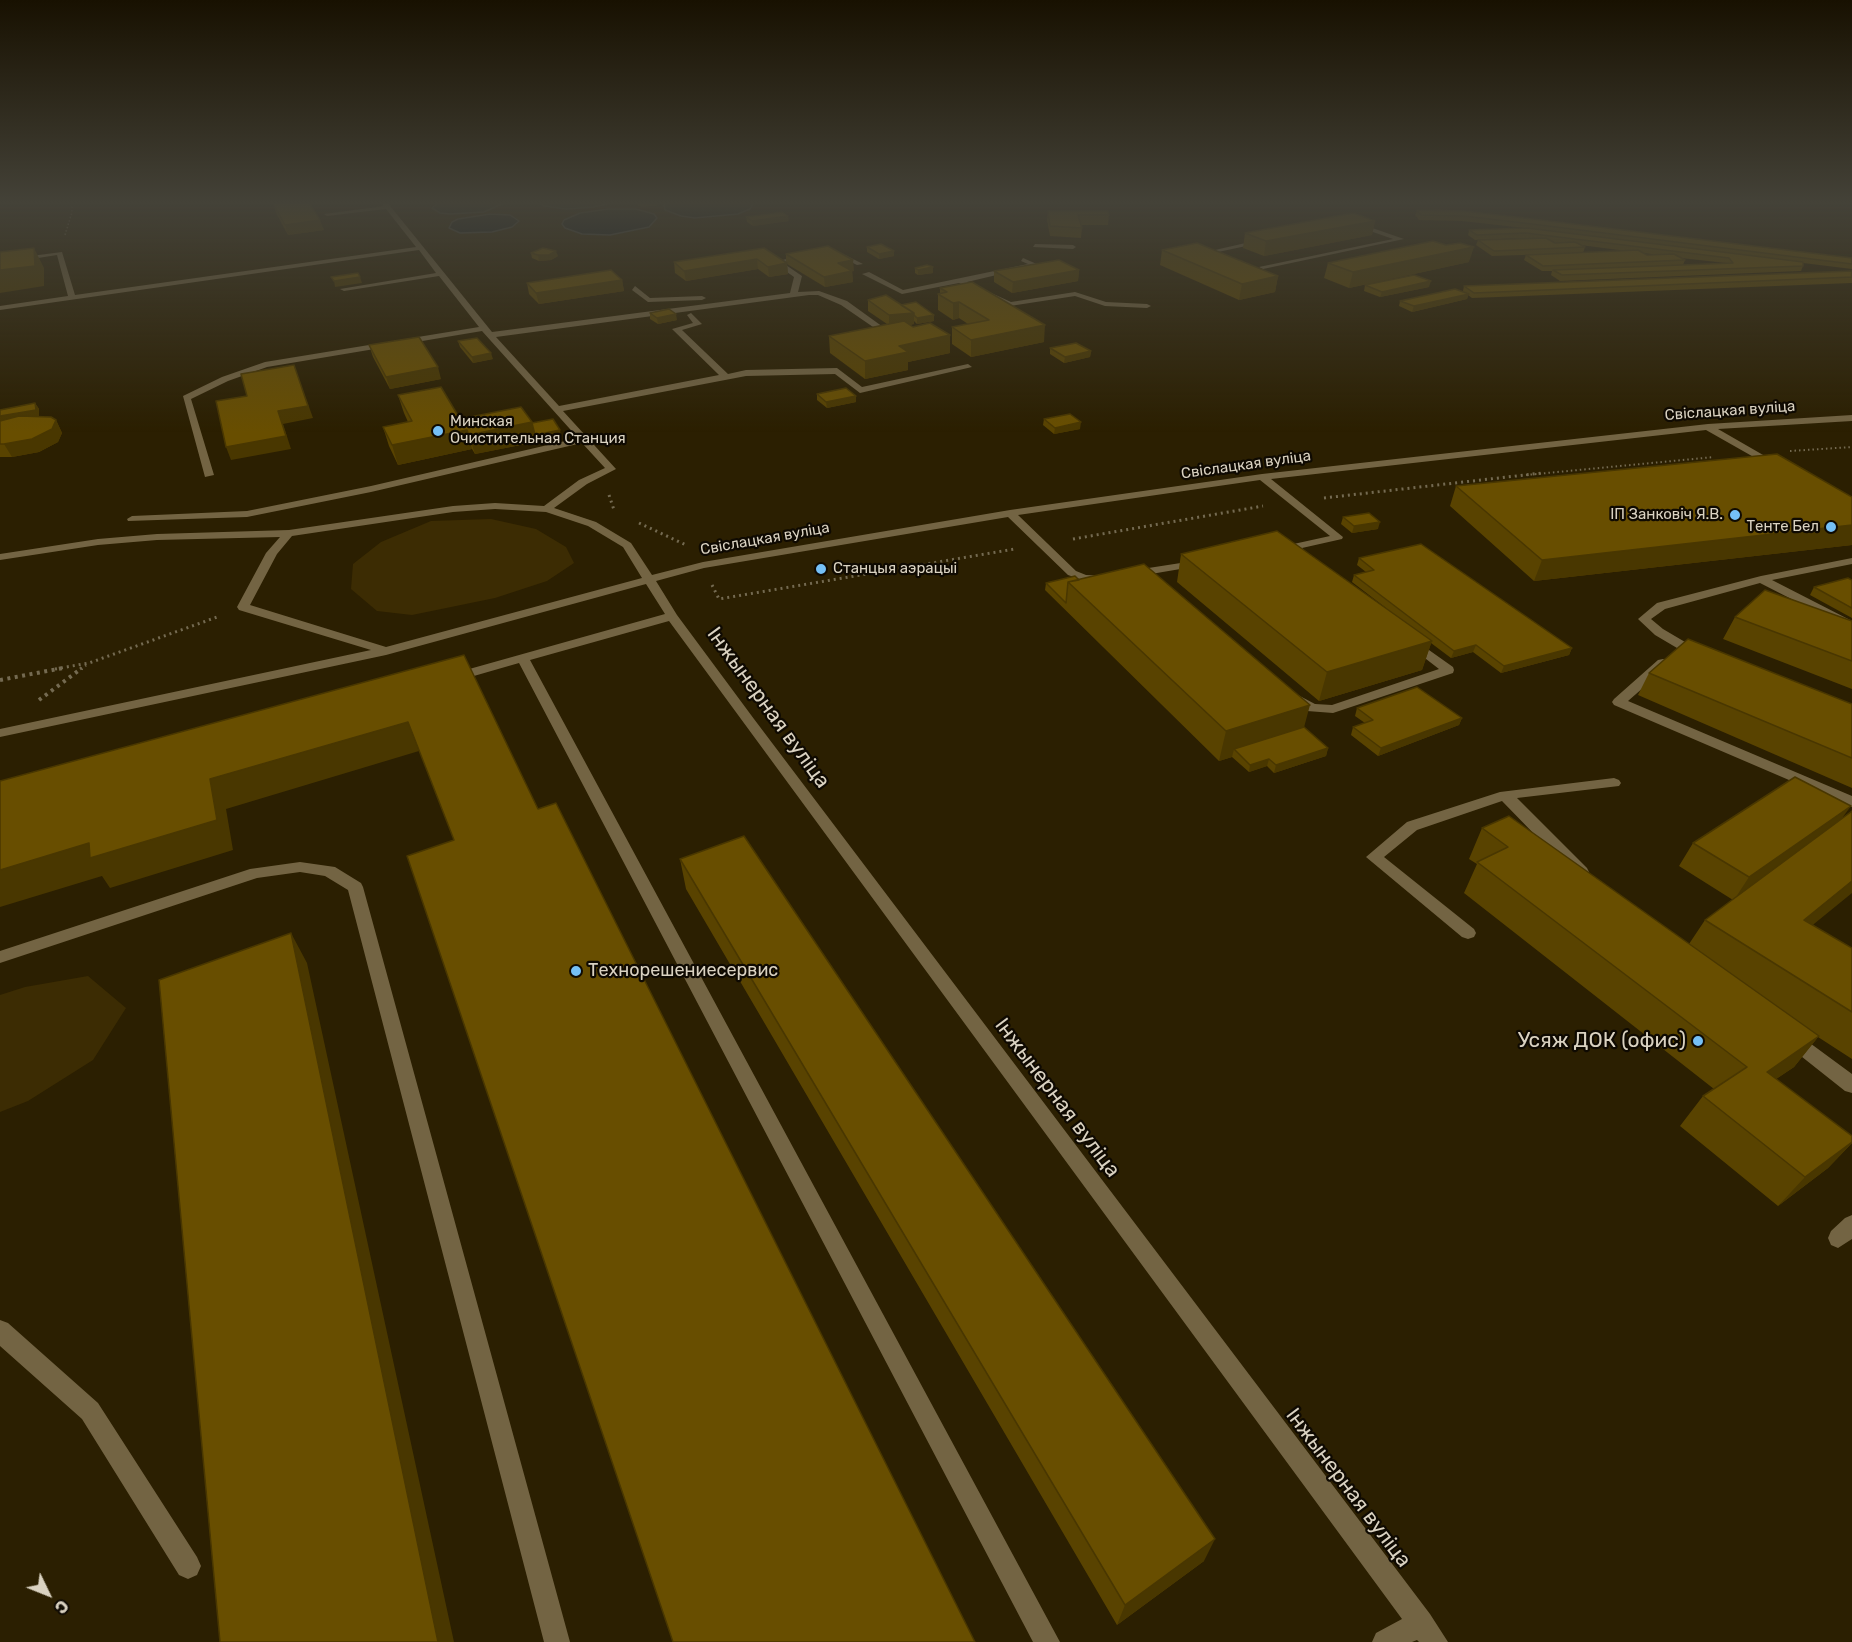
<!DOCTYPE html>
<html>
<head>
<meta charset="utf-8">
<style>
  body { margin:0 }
  #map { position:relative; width:1852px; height:1642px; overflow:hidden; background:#2b1f01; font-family:Rubik,sans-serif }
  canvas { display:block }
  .north { position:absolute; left:18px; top:1564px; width:60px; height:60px; -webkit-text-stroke:4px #0f0a02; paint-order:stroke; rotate:133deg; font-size:16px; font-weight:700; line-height:24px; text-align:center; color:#dad2c1 }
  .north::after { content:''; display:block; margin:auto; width:21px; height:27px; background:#dad2c1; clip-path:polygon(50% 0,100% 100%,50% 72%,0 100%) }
</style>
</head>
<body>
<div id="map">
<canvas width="1852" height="1642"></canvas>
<div class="north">С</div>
</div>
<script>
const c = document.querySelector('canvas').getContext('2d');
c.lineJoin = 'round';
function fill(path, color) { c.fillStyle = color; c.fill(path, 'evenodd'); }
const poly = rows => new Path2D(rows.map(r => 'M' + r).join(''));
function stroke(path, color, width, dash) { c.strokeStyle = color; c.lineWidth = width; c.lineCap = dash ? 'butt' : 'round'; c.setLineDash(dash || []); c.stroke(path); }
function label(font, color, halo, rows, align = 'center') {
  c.font = font + ' Rubik,sans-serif'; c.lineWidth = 4.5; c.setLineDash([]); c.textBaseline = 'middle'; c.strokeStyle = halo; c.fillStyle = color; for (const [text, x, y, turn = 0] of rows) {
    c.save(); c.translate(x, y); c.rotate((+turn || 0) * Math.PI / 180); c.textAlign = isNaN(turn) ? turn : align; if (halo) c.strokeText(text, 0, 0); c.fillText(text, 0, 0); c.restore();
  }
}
const green = poly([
  [491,519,536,529,566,547,574,563,547,581,495,598,412,615,377,611,351,589,353,564,381,542,431,521],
  [88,976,126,1008,93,1060,28,1101,0,1112,0,995,25,987]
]);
const water = poly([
  [439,202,501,202,502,204,484,212,450,214,440,213,432,208,439,202],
  [537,202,615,202,594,207,566,209,544,206,537,202],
  [668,202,753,202,754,203,750,209,738,214,695,218,681,216,665,210,664,205,668,202],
  [608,209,636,209,654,214,657,218,649,227,610,235,582,234,565,228,562,224,564,220,580,213,608,209],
  [490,214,510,215,519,221,512,227,492,232,460,233,449,228,452,222,458,219,490,214]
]);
const pathFar3 = poly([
  [65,235,72,212,72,202]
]);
const pathFar2 = poly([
  [1790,451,1852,447],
  [1526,475,1714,457]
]);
const pathFar1 = poly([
  [609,495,614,510],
  [1324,498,1542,473],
  [639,523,686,545],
  [1073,539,1263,506],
  [849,564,870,573],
  [712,585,719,599,1015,549],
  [55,669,89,663,220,616],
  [80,669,86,665]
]);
const path = poly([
  [0,680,63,668],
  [39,700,82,668]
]);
const minor = poly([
  [381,202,387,202,492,332,790,293,794,277,773,262,805,255,807,258,783,263,802,276,798,292,819,291,847,301,883,327,876,329,841,305,818,295,809,295,496,337,559,406,719,375,672,329,693,323,687,315,691,313,702,324,682,330,728,374,746,370,837,368,862,387,968,364,972,367,860,393,835,374,746,376,563,411,616,469,587,484,554,508,596,522,631,543,652,575,703,562,1010,510,1262,474,1708,424,1852,415,1852,421,1718,429,1777,463,1777,467,1773,468,1706,430,1271,479,1343,537,1342,539,1302,548,1310,556,1304,559,1289,549,1289,545,1330,536,1260,480,1018,515,1076,571,1086,575,1108,576,1108,580,1104,581,1085,581,1068,575,1008,517,704,568,656,581,677,615,754,719,1430,1614,1448,1642,1419,1642,1417,1640,1412,1642,1372,1642,1376,1633,1402,1619,669,621,530,660,1060,1642,1033,1642,519,663,453,682,447,678,448,675,665,614,646,584,386,655,0,737,0,729,371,650,239,610,237,607,266,553,280,537,157,540,98,545,0,560,0,554,98,539,157,534,289,530,453,506,495,503,544,506,579,480,605,468,582,443,371,492,247,517,128,521,127,519,132,516,247,511,371,486,578,438,482,331,267,367,228,381,191,399,214,475,205,477,183,396,222,377,265,362,479,327,439,276,344,291,340,289,436,273,419,250,0,310,0,306,68,296,57,255,0,264,0,260,62,252,75,295,416,247,386,209,327,216,324,214,384,206,381,202],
  [495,509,546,512,588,526,623,547,642,578,386,647,250,605,277,554,292,536,453,512,495,509],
  [1355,222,1404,239,1263,269,1259,267,1393,239,1353,225,1355,222],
  [1263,239,1265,242,1218,252,1215,250,1263,239],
  [1035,244,1073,245,1076,247,1073,249,1033,247,1035,244],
  [835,250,863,264,857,265,833,253,835,250],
  [1023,258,1039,265,967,282,1011,302,1075,292,1106,302,1147,304,1151,306,1147,308,1105,306,1075,296,1010,306,959,283,902,294,862,274,869,272,903,290,1028,264,1021,261,1023,258],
  [635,286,650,298,702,296,706,298,702,300,648,302,632,290,635,286],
  [1852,558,1852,564,1772,580,1852,621,1852,630,1760,583,1665,609,1651,619,1663,629,1702,652,1704,655,1702,658,1694,658,1655,635,1638,619,1657,603,1761,576,1852,558],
  [1200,560,1204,561,1204,565,1151,574,1156,579,1150,582,1136,572,1142,569,1200,560],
  [1412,638,1453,667,1454,670,1453,673,1333,713,1307,711,1287,697,1294,693,1315,704,1332,705,1439,669,1408,645,1406,642,1412,638],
  [1663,659,1668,660,1669,663,1668,666,1628,701,1852,796,1852,807,1614,705,1612,702,1614,699,1658,660,1663,659],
  [1614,778,1619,780,1621,783,1619,786,1517,798,1587,868,1589,872,1587,876,1575,876,1502,801,1417,830,1384,857,1474,929,1476,933,1474,937,1468,939,1462,937,1366,857,1407,822,1500,792,1614,778],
  [300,862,335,867,361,883,363,887,570,1642,544,1642,348,890,325,876,300,872,257,878,0,963,0,951,250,869,300,862],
  [1793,1033,1799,1035,1852,1074,1852,1093,1845,1091,1787,1045,1784,1040,1787,1035,1793,1033],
  [1852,1215,1852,1239,1838,1248,1831,1245,1828,1238,1831,1231,1845,1218,1852,1215],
  [0,1320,8,1323,98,1403,197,1557,201,1566,197,1575,188,1579,179,1575,82,1419,0,1346,0,1320]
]);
const wall = poly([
  [635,202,658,202,658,205,641,207],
  [273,203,324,230,288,235,276,213],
  [1417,210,1852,258,1852,269,1803,263,1803,266,1801,271,1560,281,1551,275,1552,271,1542,271,1524,260,1526,255,1627,251,1580,245,1585,247,1583,253,1492,256,1476,245,1478,240,1530,238,1525,238,1475,240,1468,235,1469,230,1524,228,1462,221,1419,220,1415,215],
  [1643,253,1659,255,1647,255],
  [1681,258,1726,263,1683,265,1685,260],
  [1048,211,1109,215,1108,225,1081,225,1082,228,1081,238,1050,236,1047,220],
  [746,217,789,221,753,226,747,222],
  [1375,221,1372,235,1264,256,1243,248,1245,233],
  [1446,245,1469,262,1349,288,1324,278,1328,263],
  [867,247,894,251,894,256,879,259,867,252],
  [764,248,786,263,786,254,854,271,852,271,853,282,825,287,787,264,788,274,769,277,758,269,686,281,675,273,674,262],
  [1162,250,1278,276,1275,292,1239,300,1160,265],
  [531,253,558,256,551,260,539,261,532,258],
  [933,267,933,273,918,275,915,273,915,268],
  [1079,270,1078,281,1012,293,994,282,994,271],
  [1852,271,1852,283,1472,298,1468,295,1467,299,1412,312,1399,306,1400,301,1463,291,1464,286],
  [622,280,624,291,539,304,529,294,527,283],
  [1365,285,1429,287,1380,297,1364,291],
  [940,288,1044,342,971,357,952,344,952,327,968,324,959,318,953,320,938,310,938,294,940,293],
  [868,300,901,305,934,321,917,324,914,321,914,324,910,325,913,327,950,335,950,353,908,362,908,370,865,379,830,353,829,336,887,324,868,311],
  [650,313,677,320,658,324,650,319],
  [458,341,493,359,473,363,460,347],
  [369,345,441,379,390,389,373,357],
  [1050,348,1091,351,1090,357,1064,363,1050,354],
  [817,394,856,396,856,402,827,408,817,400],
  [398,395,460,419,532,423,561,437,475,454,472,449,398,465,389,446,383,427,408,422,404,413],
  [35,403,39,409,39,416,56,420,62,433,58,442,39,452,12,457,0,457,0,410],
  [1044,419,1080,429,1054,434,1043,425],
  [1456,486,1852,497,1852,545,1534,581,1450,506],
  [1343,517,1378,529,1352,533,1341,524],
  [1181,554,1386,608,1352,582,1354,575,1366,572,1357,565,1359,558,1572,648,1569,655,1501,673,1473,652,1451,658,1431,643,1422,670,1319,701,1177,582],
  [1079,580,1304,727,1328,748,1326,756,1274,773,1267,766,1249,772,1232,757,1219,761,1045,590,1046,583],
  [1852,580,1852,618,1810,595,1814,587],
  [1735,617,1852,621,1852,689,1723,639],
  [1649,673,1852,704,1852,788,1638,695],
  [1357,708,1462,718,1459,725,1378,756,1351,735,1353,727,1365,723,1355,716],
  [1843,817,1813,925,1852,948,1852,1059,1818,1037,1794,1067,1776,1079,1852,1136,1852,1143,1828,1168,1778,1206,1680,1126,1703,1096,1714,1089,1464,893,1477,864,1469,859,1482,828,1689,944,1705,920,1733,900,1679,866,1693,843],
  [680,859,1204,1561,1117,1625,686,889]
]);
const shadedWall = poly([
  [640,202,658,202,658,205,641,207],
  [788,216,789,221,753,226,752,221],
  [320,220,324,230,288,235,285,225],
  [1375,221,1372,235,1264,256,1266,241],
  [1474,247,1469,262,1349,288,1353,272],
  [34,248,44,268,44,286,0,293,0,270],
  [556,251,558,256,551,260,539,261,538,255],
  [894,251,894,256,879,259,879,254],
  [757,259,758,269,686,281,684,271],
  [853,260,854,271,838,274,838,263],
  [787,263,788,274,769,277,768,267],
  [933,267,933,273,918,275,918,270],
  [1079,270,1078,281,1012,293,1013,282],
  [852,271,853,282,825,287,824,277],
  [1278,276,1275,292,1239,300,1242,284],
  [360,277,362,283,335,287,334,281],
  [622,280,624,291,539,304,536,293],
  [1431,281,1429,287,1380,297,1382,292],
  [1469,294,1467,299,1412,312,1414,306],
  [959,302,959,318,953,320,953,303],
  [914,313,914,324,889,326,889,315],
  [676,314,677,320,658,324,657,318],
  [934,315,934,321,917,324,917,318],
  [1045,325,1044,342,971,357,971,340],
  [950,335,950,353,908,362,908,370,865,379,865,361,899,346],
  [1091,351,1090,357,1064,363,1065,357],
  [491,353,493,359,473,363,472,357],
  [294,365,313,418,283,424,291,449,231,460,226,447,278,411],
  [438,367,441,379,390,389,386,377],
  [856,396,856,402,827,408,826,402],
  [35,403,39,409,39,416,0,421,0,416],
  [56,420,62,433,58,442,39,452,12,457,4,444],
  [532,422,560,430,561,437,475,454,469,435],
  [1081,422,1080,429,1054,434,1055,428],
  [467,430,472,449,398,465,392,445],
  [1380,522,1378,529,1352,533,1354,526],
  [1852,525,1852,545,1534,581,1542,560],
  [1432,641,1422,670,1319,701,1327,672],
  [1476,645,1473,652,1451,658,1454,651],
  [1572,648,1569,655,1501,673,1504,666],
  [1310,705,1302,735,1234,749,1232,757,1219,761,1226,731],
  [1462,718,1459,725,1378,756,1381,748],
  [408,722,419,751,226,809,233,850,110,888,102,876,0,907,0,870,210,779],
  [1328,748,1326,756,1274,773,1276,765],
  [1269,759,1267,766,1249,772,1250,765],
  [1851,806,1834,829,1734,900,1749,877],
  [1852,881,1852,893,1782,950,1804,920],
  [291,933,307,963,454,1642,438,1642],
  [1819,1036,1794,1067,1742,1102,1767,1072],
  [1852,1142,1852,1143,1828,1168,1778,1206,1805,1177],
  [1215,1539,1204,1561,1117,1625,1125,1605]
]);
const building = poly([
  [285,202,309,202,320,220,285,225,273,203,285,202],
  [1417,210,1465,211,1533,219,1852,258,1852,264,1532,224,1464,216,1420,215,1417,210],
  [1048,211,1108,211,1109,215,1078,215,1082,228,1050,226,1048,211],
  [782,212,788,216,752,221,746,217,782,212],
  [1353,213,1375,221,1266,241,1245,233,1353,213],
  [1527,228,1803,262,1803,266,1562,275,1553,270,1733,263,1729,258,1526,233,1477,235,1469,230,1527,228],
  [1546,238,1555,243,1575,242,1585,247,1494,251,1478,240,1546,238],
  [1433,241,1446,245,1460,243,1474,247,1353,272,1328,263,1433,241],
  [1197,243,1278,276,1242,284,1162,250,1197,243],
  [881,244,894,251,879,254,867,247,881,244],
  [828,246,853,260,838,263,852,271,824,277,786,254,828,246],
  [34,248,35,266,0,270,0,252,34,248],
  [543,248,556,251,549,255,538,255,531,253,543,248],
  [764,248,787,263,768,267,757,259,684,271,674,262,764,248],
  [1638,250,1647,255,1674,254,1685,260,1543,266,1526,255,1638,250],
  [1059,260,1079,270,1013,282,994,271,1059,260],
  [927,265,933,267,918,270,915,268,927,265],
  [611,270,622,280,536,293,527,283,611,270],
  [1852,271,1852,277,1474,293,1464,286,1852,271],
  [358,273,360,277,334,281,331,277,358,273],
  [1414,275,1431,281,1382,292,1365,285,1414,275],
  [972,282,1045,325,971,340,952,327,989,320,959,302,953,303,938,294,947,292,940,288,972,282],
  [1455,289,1469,294,1414,306,1400,301,1455,289],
  [886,295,914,313,889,315,868,300,886,295],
  [916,302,934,315,917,318,914,315,914,313,901,305,916,302],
  [669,309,676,314,657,318,650,313,669,309],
  [904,321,913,327,930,323,950,335,899,346,908,352,865,361,829,336,904,321],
  [419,337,438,367,386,377,369,345,419,337],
  [477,338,491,353,472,357,458,341,477,338],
  [1076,343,1091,351,1065,357,1050,348,1076,343],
  [294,365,308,406,278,411,286,436,226,447,216,401,247,396,241,374,294,365],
  [441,387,460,419,521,407,532,422,469,435,467,430,392,445,383,427,412,421,398,395,441,387],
  [846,388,856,396,826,402,817,394,846,388],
  [35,403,36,410,0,416,0,410,35,403],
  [1070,414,1081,422,1055,428,1044,419,1070,414],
  [19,416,51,417,56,420,52,429,32,439,4,444,0,444,0,421,19,416],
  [553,419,560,430,535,435,532,423,553,419],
  [1777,454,1852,497,1852,525,1542,560,1456,486,1777,454],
  [1369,513,1380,522,1354,526,1343,517,1369,513],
  [1277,531,1432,641,1327,672,1181,554,1277,531],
  [1421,544,1572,648,1504,666,1476,645,1454,651,1354,575,1374,570,1359,558,1421,544],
  [1144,564,1310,705,1226,731,1068,582,1144,564],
  [1075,576,1079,580,1068,582,1066,603,1046,583,1075,576],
  [1848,578,1852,580,1852,608,1814,587,1848,578],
  [1765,590,1852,621,1852,661,1735,617,1765,590],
  [1688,639,1852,704,1852,758,1649,673,1688,639],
  [464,655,538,809,556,803,975,1642,673,1642,407,856,454,840,408,722,210,779,217,820,90,858,89,843,0,870,0,781,464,655],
  [1417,687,1462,718,1381,748,1353,727,1373,720,1357,708,1417,687],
  [1304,727,1328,748,1276,765,1269,759,1250,765,1234,749,1304,727],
  [1795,777,1851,806,1749,877,1693,843,1795,777],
  [1852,811,1852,881,1804,920,1852,948,1852,1012,1705,920,1852,811],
  [1509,816,1819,1036,1767,1072,1852,1136,1852,1142,1805,1177,1703,1096,1747,1067,1477,862,1508,847,1482,828,1509,816],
  [744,836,1215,1539,1125,1605,680,859,744,836],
  [291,933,438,1642,220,1642,159,980,291,933]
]);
const markers = [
  [438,431,6,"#75c0f6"],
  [1735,515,6,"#75c0f6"],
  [1831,527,6,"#75c0f6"],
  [821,569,6,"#75c0f6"],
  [576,971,6,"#75c0f6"],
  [1698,1041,6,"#75c0f6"]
];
const farStreetnames = [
  ["Свіслацкая вуліца",1730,411,-4],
  ["Свіслацкая вуліца",1246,465,-8],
  ["Свіслацкая вуліца",765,539,-10]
];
const farPoinames = [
  ["Минская",450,422],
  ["Очистительная Станция",450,439],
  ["ІП Занковіч Я.В.",1723,515,"right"],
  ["Тенте Бел",1819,527,"right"],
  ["Станцыя аэрацыі",833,569]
];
const poiNames = [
  ["Технорешениесервис",588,971]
];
const nearStreetnames = [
  ["Інжынерная вуліца",768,708,54],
  ["Інжынерная вуліца",1057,1098,53],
  ["Інжынерная вуліца",1348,1488,53]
];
const nearPoinames = [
  ["Усяж ДОК (офис)",1686,1041]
];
fill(green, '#3c2c03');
fill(water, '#000e1e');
stroke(water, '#41494f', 1.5);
stroke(pathFar3, '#746a51', 1.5, [1.5, 2]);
stroke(pathFar2, '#746a51', 2, [1.5, 3]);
stroke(pathFar1, '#746a51', 3, [2, 4]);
stroke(path, '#746a51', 4, [3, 4.5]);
fill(minor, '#736443');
fill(wall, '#594300');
fill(shadedWall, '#493700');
fill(building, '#684e00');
stroke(building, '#493700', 1.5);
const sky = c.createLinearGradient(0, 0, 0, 432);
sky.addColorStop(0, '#181101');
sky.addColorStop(0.47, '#444238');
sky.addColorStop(1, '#44423800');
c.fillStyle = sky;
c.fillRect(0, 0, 1852, 432);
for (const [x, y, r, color] of markers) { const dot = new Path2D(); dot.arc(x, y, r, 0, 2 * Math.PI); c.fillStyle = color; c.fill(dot); stroke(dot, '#0f0a02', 2); }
label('15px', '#dad2c1', '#0f0a02', farStreetnames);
label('15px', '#dad2c1', '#0f0a02', farPoinames, 'left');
label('18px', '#dad2c1', '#0f0a02', poiNames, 'left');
label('21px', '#dad2c1', '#0f0a02', nearStreetnames);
label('21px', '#dad2c1', '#0f0a02', nearPoinames, 'right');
</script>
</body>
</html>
